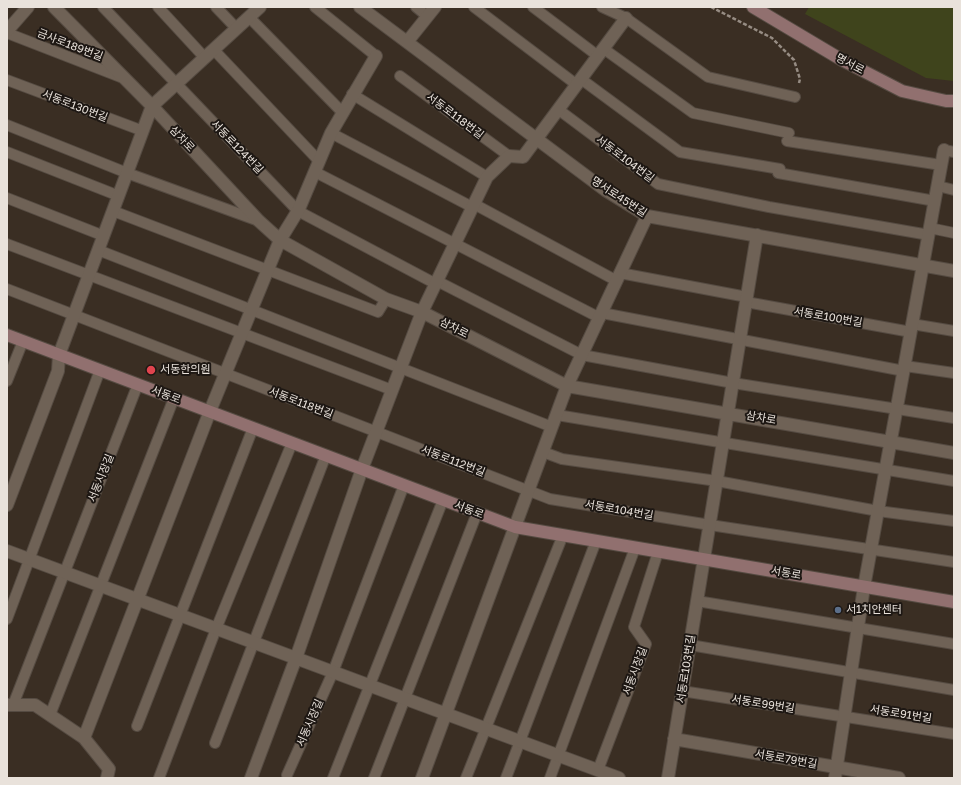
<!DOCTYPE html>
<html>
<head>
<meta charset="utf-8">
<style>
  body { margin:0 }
  #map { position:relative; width:961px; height:785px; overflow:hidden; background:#3a2e23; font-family:"Golos Text",sans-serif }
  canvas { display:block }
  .frame { position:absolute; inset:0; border:8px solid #e9e2db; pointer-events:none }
</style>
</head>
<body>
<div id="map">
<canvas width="961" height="785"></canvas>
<div class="frame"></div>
</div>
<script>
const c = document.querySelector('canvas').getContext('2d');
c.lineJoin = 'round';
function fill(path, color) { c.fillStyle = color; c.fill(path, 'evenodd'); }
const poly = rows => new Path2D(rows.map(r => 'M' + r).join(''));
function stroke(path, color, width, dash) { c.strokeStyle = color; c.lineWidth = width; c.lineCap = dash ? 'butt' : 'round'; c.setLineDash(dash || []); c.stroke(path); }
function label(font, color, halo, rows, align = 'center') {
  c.font = font + ' "Golos Text","Noto Sans KR",sans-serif'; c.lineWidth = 4; c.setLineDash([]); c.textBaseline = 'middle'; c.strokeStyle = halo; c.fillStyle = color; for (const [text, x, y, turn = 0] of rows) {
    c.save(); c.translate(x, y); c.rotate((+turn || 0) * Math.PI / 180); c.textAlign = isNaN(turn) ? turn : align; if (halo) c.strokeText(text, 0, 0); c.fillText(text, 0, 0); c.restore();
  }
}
const green = poly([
  [809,7,954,7,954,81,926,78,805,14]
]);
const path = poly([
  [711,7,772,38,794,60,800,79,799,83]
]);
const lane = poly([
  [103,7,298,211,436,284],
  [158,7,205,58],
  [216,7,237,29],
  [315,7,376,56],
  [416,7,427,16],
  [474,7,577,85],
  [533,7,598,56],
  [602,7,626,18,708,77,795,97],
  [249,17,343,113],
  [7,33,123,78],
  [604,49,693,113,789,133],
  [214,50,319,161],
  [400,76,509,156],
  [581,79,680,152,780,169],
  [7,80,143,131],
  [352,94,487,177],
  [559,110,658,184,769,207,929,235],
  [7,125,127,173,259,221],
  [331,133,472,207],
  [787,141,941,165],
  [944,150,954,152],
  [7,152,119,196],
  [315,172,600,318],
  [778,173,935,201],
  [938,186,954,190],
  [7,198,104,236],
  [474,204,617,281],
  [113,211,378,312,386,299],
  [930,228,954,233],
  [7,244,392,390],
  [98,250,552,427],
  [620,273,747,297],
  [437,281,582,355,733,383,954,418],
  [7,289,550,499,710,525,954,562],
  [746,302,911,332],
  [602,313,904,371],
  [912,324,954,331],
  [905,366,954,373],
  [7,381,23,341],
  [557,415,954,481],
  [543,452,562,459,717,481,878,511,954,521],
  [697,601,954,644],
  [7,619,100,370],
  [690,645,954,690],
  [682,691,954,734],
  [13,705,138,384],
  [50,715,174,398],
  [137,726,253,428],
  [215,743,326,455],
  [598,770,646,644,634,627,658,552],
  [287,775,333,672,404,485],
  [159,778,216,629,292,443],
  [333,778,443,500],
  [374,778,477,513],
  [466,778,563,535],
  [506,778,596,541],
  [550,778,635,548]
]);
const street = poly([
  [54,7,152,106,259,221,280,240,386,299,422,312,567,386,954,453],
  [360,7,605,190,647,216,954,271],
  [7,31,28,7],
  [407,42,435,7],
  [7,505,58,371,59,355,152,106,260,7],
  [7,551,619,778],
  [7,705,35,705,84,738,109,769,107,778],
  [84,738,210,411,280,240,299,209,331,133,376,56],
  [674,739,899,778],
  [251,778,296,658,362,469,422,312,487,177,509,156,523,157,626,18],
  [422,778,567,386,647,216],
  [668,778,757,235],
  [835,778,864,587,944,150]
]);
const secondary = poly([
  [753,7,842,60,902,91,946,101,954,101],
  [7,335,515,527,954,602]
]);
const markers = [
  [151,370,5,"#e0444e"],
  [838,610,4,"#5c6f8a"]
];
const streetNames = [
  ["금사로189번길",70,45,21],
  ["명서로",850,64,28],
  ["서동로130번길",75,106,21],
  ["서동로118번길",455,116,37],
  ["삼차로",182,139,47],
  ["서동로124번길",237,147,46],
  ["서동로104번길",625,159,37],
  ["명서로45번길",619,197,33],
  ["서동로100번길",828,317,10],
  ["삼차로",454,328,27],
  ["서동로",166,395,21],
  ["서동로118번길",301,403,21],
  ["삼차로",761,418,10],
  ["서동로112번길",453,461,21],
  ["서동시장길",101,478,-68],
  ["서동로",469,510,21],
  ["서동로104번길",619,510,10],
  ["서동로",786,573,10],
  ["서동로103번길",686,669,-81],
  ["서동시장길",635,671,-70],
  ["서동로99번길",763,704,9],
  ["서동로91번길",901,714,9],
  ["서동시장길",310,723,-66],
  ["서동로79번길",786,759,10]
];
const poiNames = [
  ["서동한의원",160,370],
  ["서1치안센터",846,610]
];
fill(green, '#3f441c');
stroke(lane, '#554b42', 12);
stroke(street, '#554b42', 14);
stroke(secondary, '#554b42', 14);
stroke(path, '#968c83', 2.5, [4, 2]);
stroke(lane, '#6f6256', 10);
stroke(street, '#6f6256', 12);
stroke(secondary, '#91706f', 12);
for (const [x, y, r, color] of markers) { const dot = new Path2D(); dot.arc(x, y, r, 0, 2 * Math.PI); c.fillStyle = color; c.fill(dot); stroke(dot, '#1d1713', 1.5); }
label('11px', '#e9e2db', '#1d1713', streetNames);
label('11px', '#e9e2db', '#1d1713', poiNames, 'left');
</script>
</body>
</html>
